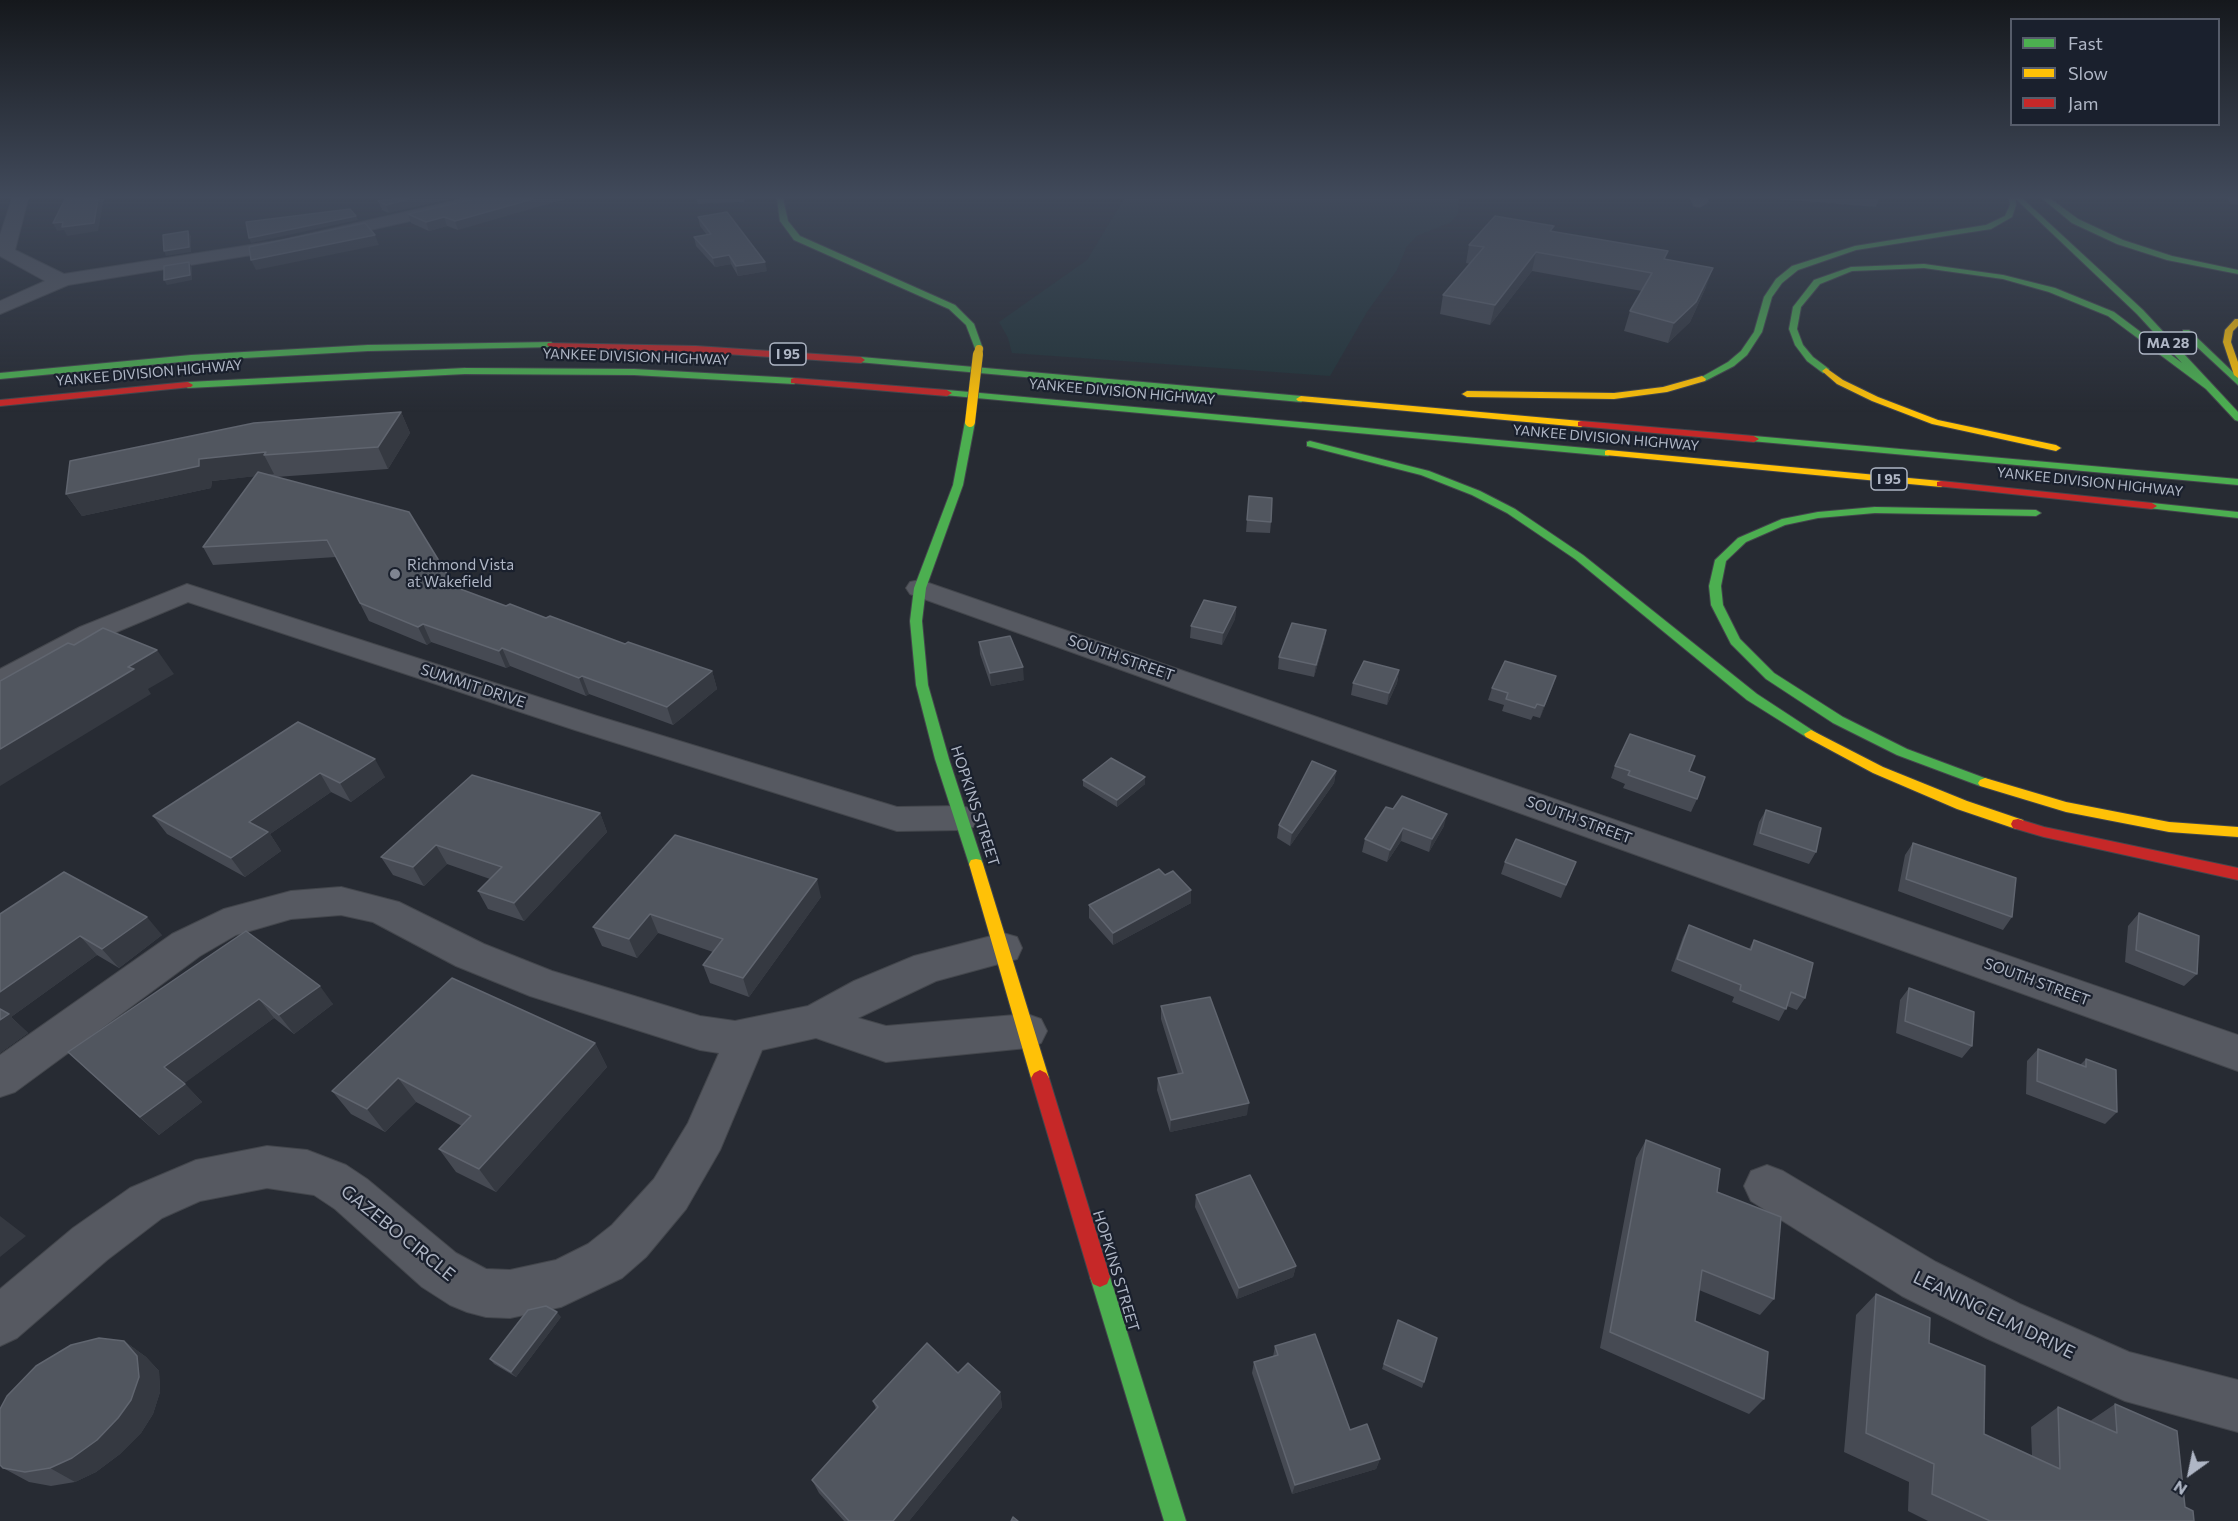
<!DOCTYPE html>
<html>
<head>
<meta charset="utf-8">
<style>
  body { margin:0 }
  #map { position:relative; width:2238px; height:1521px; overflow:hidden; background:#272b33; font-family:Commissioner,sans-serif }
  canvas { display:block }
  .legend { position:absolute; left:2010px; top:18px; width:210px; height:108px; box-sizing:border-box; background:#1a202d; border:2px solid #565c6a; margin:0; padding:8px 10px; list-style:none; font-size:18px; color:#afb6c5 }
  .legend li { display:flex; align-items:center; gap:12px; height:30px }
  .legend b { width:30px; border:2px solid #565c6a }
  .north { position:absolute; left:2160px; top:1443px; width:60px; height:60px; -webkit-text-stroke:4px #1a202d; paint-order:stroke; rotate:213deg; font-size:16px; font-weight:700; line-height:24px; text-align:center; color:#afb6c5 }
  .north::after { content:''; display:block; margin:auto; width:21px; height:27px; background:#afb6c5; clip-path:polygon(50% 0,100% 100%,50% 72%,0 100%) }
</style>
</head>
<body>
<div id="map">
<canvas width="2238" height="1521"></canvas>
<ul class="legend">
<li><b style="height:8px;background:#4caf50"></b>Fast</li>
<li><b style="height:8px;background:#ffc107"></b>Slow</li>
<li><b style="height:8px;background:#c62828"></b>Jam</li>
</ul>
<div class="north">N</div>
</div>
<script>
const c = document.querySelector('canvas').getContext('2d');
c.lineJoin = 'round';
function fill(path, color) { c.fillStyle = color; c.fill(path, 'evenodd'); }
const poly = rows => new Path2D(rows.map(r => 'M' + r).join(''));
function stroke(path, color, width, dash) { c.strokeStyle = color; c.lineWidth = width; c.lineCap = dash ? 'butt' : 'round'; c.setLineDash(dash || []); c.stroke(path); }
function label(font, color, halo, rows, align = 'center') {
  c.font = font + ' Commissioner,sans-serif'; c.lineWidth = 4.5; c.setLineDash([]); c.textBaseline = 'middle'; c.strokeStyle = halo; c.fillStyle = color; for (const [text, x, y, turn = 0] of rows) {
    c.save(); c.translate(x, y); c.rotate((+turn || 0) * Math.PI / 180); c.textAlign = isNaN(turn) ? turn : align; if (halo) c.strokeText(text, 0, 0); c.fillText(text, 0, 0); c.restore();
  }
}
const green = poly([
  [1124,199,1459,199,1458,214,1451,222,1417,236,1407,246,1397,270,1367,312,1330,376,1012,353,1008,338,999,322,1087,260]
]);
const street = poly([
  [12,199,28,199,15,250,64,274,282,240,462,199,493,199,485,204,282,250,68,285,0,314,0,301,45,281,0,256,0,235,12,199],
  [1691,199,1707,199,1708,202,1700,207,1694,206,1691,199],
  [2229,199,2238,199,2238,204,2231,203,2229,199],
  [920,580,2238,1035,2238,1071,910,594,906,588,910,582,920,580],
  [187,584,597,716,897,807,961,806,973,809,978,818,973,827,961,830,897,831,575,730,188,602,100,639,11,689,0,692,0,669,80,627,187,584],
  [341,887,399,902,484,944,552,971,700,1016,735,1021,808,1006,854,981,914,956,1003,933,1017,937,1022,948,1017,959,936,981,858,1018,886,1026,1027,1014,1041,1019,1047,1031,1041,1043,1027,1048,886,1062,816,1038,762,1050,720,1150,686,1209,646,1257,622,1278,561,1307,510,1318,486,1317,467,1312,450,1305,422,1287,335,1209,314,1195,267,1188,200,1201,162,1218,107,1260,17,1338,0,1346,0,1289,73,1228,130,1188,196,1160,267,1146,307,1150,346,1165,367,1179,456,1253,486,1269,510,1270,556,1260,588,1244,612,1225,654,1179,688,1123,719,1053,700,1050,530,996,456,966,373,922,341,915,291,919,236,935,200,956,15,1092,0,1097,0,1055,172,934,224,909,291,891,341,887],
  [1767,1165,1783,1171,1936,1262,2020,1304,2129,1352,2238,1380,2238,1432,2125,1401,1986,1338,1902,1296,1751,1201,1744,1186,1751,1171,1767,1165]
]);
const fast = poly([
  [777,199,783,199,788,221,800,236,955,305,974,324,983,349,982,351,976,351,966,325,949,309,794,240,780,221,777,199],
  [2009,199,2015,199,2016,205,2012,217,1991,229,1856,250,1798,270,1782,283,1772,297,1762,332,1747,355,1734,366,1705,381,1698,379,1728,362,1741,351,1754,332,1764,297,1776,279,1792,266,1855,246,1986,225,2005,216,2010,205,2009,199],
  [2016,199,2023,199,2143,310,2238,412,2238,421,2235,420,2206,389,2108,316,2049,292,2003,279,1924,268,1852,271,1820,284,1801,307,1797,329,1803,345,1813,357,1829,369,1829,373,1823,373,1807,361,1795,345,1789,329,1793,307,1814,280,1851,267,1924,264,2003,275,2055,288,2114,312,2182,363,2137,314,2016,199],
  [2043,199,2051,199,2078,219,2123,240,2172,256,2238,270,2238,274,2167,260,2117,244,2072,223,2043,199],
  [2183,330,2189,330,2238,377,2238,385,2183,334,2183,330],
  [551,342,555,345,554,347,368,351,191,361,0,379,0,373,191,355,368,345,551,342],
  [861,357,1301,396,1306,399,1301,402,858,362,857,360,861,357],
  [465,368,634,369,794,378,798,381,794,384,634,375,465,374,188,388,183,385,188,382,465,368],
  [947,390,1608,450,1613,453,1608,456,944,395,944,391,947,390],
  [970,419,975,422,963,485,926,588,922,621,928,685,949,759,983,864,981,868,976,869,971,868,969,864,935,759,916,685,910,621,914,588,953,485,965,422,970,419],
  [1754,436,2238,479,2238,485,1751,441,1749,439,1754,436],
  [1310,441,1429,471,1480,491,1515,509,1583,555,1757,694,1818,734,1816,737,1806,737,1747,700,1575,559,1507,513,1472,495,1421,475,1307,446,1307,442,1310,441],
  [2152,503,2238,512,2238,518,2148,508,2148,504,2152,503],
  [1875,507,2036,510,2041,513,2036,516,1875,513,1818,518,1785,525,1746,542,1726,561,1721,586,1723,605,1740,639,1774,673,1843,717,1907,749,1990,780,1992,783,1990,786,1980,786,1897,755,1833,723,1766,679,1731,644,1711,605,1709,586,1715,560,1738,538,1782,519,1818,512,1875,507],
  [1100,1267,1107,1270,1110,1277,1186,1521,1164,1521,1090,1277,1093,1270,1100,1267]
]);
const slow = poly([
  [2235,319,2238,319,2238,326,2233,331,2231,342,2238,362,2238,378,2234,375,2223,342,2225,330,2235,319],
  [1826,368,1843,380,1878,397,1938,420,2056,445,2061,448,2056,451,1932,424,1872,401,1837,384,1822,371,1826,368],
  [1702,376,1706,379,1705,381,1667,392,1614,399,1467,397,1462,394,1467,391,1614,393,1663,387,1702,376],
  [1301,396,1581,421,1586,424,1581,427,1298,401,1296,399,1301,396],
  [1608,450,1941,481,1946,484,1941,487,1605,455,1605,451,1608,450],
  [1811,730,1883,767,1967,801,2023,820,2025,824,2023,828,2018,829,2013,828,1957,809,1873,773,1806,737,1804,734,1811,730],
  [1985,778,2066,802,2169,822,2238,827,2238,837,2169,832,2066,812,1980,786,1978,783,1980,780,1985,778],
  [976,859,981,860,983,864,1049,1078,1046,1083,1040,1086,1034,1083,1031,1078,969,864,971,860,976,859]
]);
const jam = poly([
  [548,343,696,346,861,357,865,360,861,363,696,352,551,348,547,345,548,343],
  [794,378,947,390,952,393,947,396,791,383,791,379,794,378],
  [188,382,193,385,191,387,0,406,0,400,188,382],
  [1581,421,1754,436,1759,439,1754,442,1578,426,1578,422,1581,421],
  [1941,481,2152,503,2157,506,2152,509,1937,486,1937,482,1941,481],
  [2018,819,2044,827,2238,868,2238,880,2044,837,2013,828,2011,824,2013,820,2018,819],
  [1040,1070,1046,1073,1049,1078,1110,1277,1107,1284,1100,1287,1093,1284,1090,1277,1031,1078,1034,1073,1040,1070]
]);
const slowBridgeFar1 = poly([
  [978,355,979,349]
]);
const slowBridge = poly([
  [970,422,978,354]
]);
const wall = poly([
  [394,199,389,213,382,210,378,201],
  [474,199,458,230,447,226,429,231,411,223,408,214],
  [696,199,745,199,744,202,698,204],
  [1777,199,1879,199,1876,207],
  [698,217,767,271,738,276,731,264,715,267,696,246,694,237,707,235,700,226],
  [1553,231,1666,259,1706,287,1690,322,1668,343,1624,331,1630,311,1642,291,1532,271,1490,325,1440,314,1443,295,1470,264,1466,263,1469,245],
  [401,412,410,433,388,469,276,477,455,587,506,606,546,618,625,644,712,671,717,689,673,725,589,694,586,696,510,666,506,668,431,642,427,645,369,621,336,557,213,565,203,547,255,476,212,481,211,488,82,516,66,494],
  [1249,496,1271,522,1270,533,1246,532],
  [1236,607,1235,619,1222,645,1190,638,1191,626],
  [1326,630,1324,642,1314,677,1278,669,1279,657],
  [979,642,1024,680,991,686,980,654],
  [1399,670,1397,683,1387,705,1351,695,1353,683],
  [1556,676,1552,688,1540,718,1533,716,1531,720,1502,711,1504,705,1488,700,1492,688],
  [298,722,385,777,351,802,331,792,270,834,281,851,245,877,167,834,153,816],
  [1615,766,1689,771,1697,799,1691,812,1623,788,1625,784,1611,778],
  [1336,771,1334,783,1290,846,1277,838,1279,825],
  [1145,777,1145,784,1117,807,1083,786,1083,780],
  [1393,809,1444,826,1429,852,1401,841,1387,862,1362,852,1365,839],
  [1766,810,1816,852,1809,864,1753,845,1759,822],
  [600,813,607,832,524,921,488,909,478,891,490,879,447,864,424,886,393,875,381,857],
  [675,835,821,897,749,997,710,983,703,965,713,952,658,933,637,958,602,946,593,927],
  [1913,843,2012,917,2003,930,1898,891,1905,855],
  [1505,862,1576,862,1561,898,1501,874],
  [1165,875,1191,903,1113,945,1089,918,1089,905],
  [2139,913,2197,974,2184,986,2125,962,2128,926],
  [0,914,162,935,119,968,97,955,11,1017,28,1033,0,1053],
  [1689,925,1749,949,1754,940,1805,998,1797,1010,1787,1006,1779,1021,1732,1002,1734,997,1671,971,1683,937],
  [246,931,333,1004,294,1034,274,1018,184,1083,202,1102,159,1135,87,1070,68,1052],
  [1909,988,1972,1046,1962,1058,1896,1033,1900,1000],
  [1161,1006,1247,1115,1170,1132,1157,1090,1158,1078,1178,1074,1161,1019],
  [595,1043,607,1067,496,1192,456,1172,439,1149,462,1126,416,1102,385,1132,351,1114,332,1091],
  [2038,1049,2080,1065,2086,1059,2117,1112,2105,1124,2026,1094,2027,1061],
  [1646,1140,1774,1299,1760,1315,1699,1290,1695,1321,1764,1399,1749,1414,1600,1348,1636,1158],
  [1196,1195,1296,1266,1293,1277,1237,1299,1195,1207],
  [1876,1294,1929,1343,1984,1434,2032,1456,2031,1427,2058,1407,2090,1421,2115,1404,2194,1521,1928,1521,1908,1511,1909,1482,1844,1452,1856,1315],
  [561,1317,516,1377,494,1364,490,1359],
  [1398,1320,1424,1382,1422,1388,1382,1369],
  [124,1341,146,1357,159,1371,160,1392,153,1414,141,1433,120,1454,96,1472,75,1482,51,1486,29,1482,3,1468],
  [1275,1346,1350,1430,1380,1459,1376,1469,1292,1494,1252,1373,1254,1362,1273,1357],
  [1000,1392,1002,1407,909,1521,844,1521,819,1493,812,1480,876,1409,873,1401]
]);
const shadedWall = poly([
  [98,199,104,199,98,231,67,236,64,230,57,231,53,223],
  [409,199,451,199,389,213,386,205],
  [533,199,566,199,458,230,455,221],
  [356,216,358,220,251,243,249,238],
  [444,217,447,226,429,231,426,222],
  [188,231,191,236,191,252,166,256,164,251],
  [375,235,379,245,256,270,251,260],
  [1536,252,1532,271,1490,325,1495,305],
  [729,255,731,264,715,267,713,258],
  [189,262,192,267,192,280,167,285,164,280],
  [765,262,767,271,738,276,736,266],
  [1713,268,1706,287,1690,322,1668,343,1674,323],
  [401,412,410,433,388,469,378,447],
  [266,452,264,455,274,474,212,481,211,488,82,516,66,494,199,459],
  [1236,607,1235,619,1222,645,1223,633],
  [423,624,431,642,427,645,418,627],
  [1326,630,1324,642,1314,677,1316,665],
  [502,648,510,666,506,668,499,651],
  [157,650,174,674,148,689,151,694,0,786,0,749,128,667],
  [1023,667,1024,680,991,686,990,673],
  [1399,670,1397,683,1387,705,1389,693],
  [712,671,717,689,673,725,667,707],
  [582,676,589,694,586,696,579,678],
  [1556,676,1552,688,1540,718,1544,706],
  [375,759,385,777,351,802,340,783],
  [1336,771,1334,783,1290,846,1292,833],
  [320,773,331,792,270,834,281,851,245,877,231,858,249,822],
  [1145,777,1145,784,1117,807,1117,800],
  [600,813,607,832,524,921,514,903],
  [1447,814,1444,826,1429,852,1432,839],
  [1403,828,1401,841,1387,862,1390,850],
  [436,845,447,864,424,886,413,867],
  [817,879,821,897,749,997,743,978],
  [1191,890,1191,903,1113,945,1113,933],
  [650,914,658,933,637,958,629,939],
  [147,917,162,935,119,968,102,949],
  [80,936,97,955,11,1017,28,1033,0,1053,0,992],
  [320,986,333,1004,294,1034,279,1015],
  [259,999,274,1018,182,1085,164,1067],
  [595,1043,607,1067,496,1192,479,1169],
  [398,1078,416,1102,385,1132,367,1109],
  [185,1084,202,1102,159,1135,140,1117],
  [1249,1103,1247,1115,1170,1132,1171,1120],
  [0,1216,26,1236,0,1257],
  [1296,1266,1293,1277,1237,1299,1239,1288],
  [557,1312,561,1317,516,1377,511,1372],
  [124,1341,146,1357,159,1371,160,1392,153,1414,141,1433,120,1454,96,1472,75,1482,50,1468],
  [1000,1392,1002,1407,909,1521,893,1521],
  [1380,1459,1376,1469,1292,1494,1295,1485]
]);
const building = poly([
  [65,199,98,199,94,223,62,227,63,222,53,223,65,199],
  [394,199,409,199,386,205,378,201,394,199],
  [474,199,533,199,455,221,444,217,426,222,408,214,474,199],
  [350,209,356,216,249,238,246,222,350,209],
  [727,212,765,262,736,266,729,255,713,258,694,237,711,234,698,217,727,212],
  [1495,216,1554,226,1550,231,1668,251,1664,259,1713,268,1696,302,1674,323,1630,311,1652,273,1536,252,1495,305,1443,295,1484,247,1469,245,1495,216],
  [365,223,375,235,251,260,249,247,365,223],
  [188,231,189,247,164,251,163,235,188,231],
  [189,262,190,275,164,280,164,266,189,262],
  [401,412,378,447,264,455,266,452,199,459,199,466,66,494,70,461,254,423,401,412],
  [258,472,409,512,455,587,506,606,510,604,546,618,550,616,625,644,628,642,712,671,667,707,582,676,579,678,502,648,499,651,423,624,418,627,360,603,327,540,203,547,258,472],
  [1249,496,1272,498,1271,522,1247,520,1249,496],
  [1204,600,1236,607,1223,633,1191,626,1204,600],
  [1292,623,1326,630,1316,665,1279,657,1292,623],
  [103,628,157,650,128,667,134,669,0,749,0,681,68,643,74,645,103,628],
  [1010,636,1023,667,990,673,979,642,1010,636],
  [1364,661,1399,670,1389,693,1353,683,1364,661],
  [1505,661,1556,676,1544,706,1537,704,1535,708,1506,699,1508,693,1492,688,1505,661],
  [298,722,375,759,340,783,320,773,249,822,268,832,231,858,153,816,298,722],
  [1630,734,1695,756,1689,771,1705,777,1697,799,1628,775,1630,771,1615,766,1630,734],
  [1111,758,1145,777,1117,800,1083,780,1111,758],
  [1312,761,1336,771,1292,833,1279,825,1312,761],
  [472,775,600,813,514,903,478,891,502,867,436,845,413,867,381,857,472,775],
  [1402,796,1447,814,1432,839,1403,828,1390,850,1365,839,1386,807,1393,809,1402,796],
  [1766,810,1821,828,1816,852,1760,833,1766,810],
  [675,835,817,879,743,978,703,965,723,939,650,914,629,939,593,927,675,835],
  [1516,839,1576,862,1566,885,1505,862,1516,839],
  [1913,843,2016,878,2012,917,1906,879,1913,843],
  [1159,869,1165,875,1173,871,1191,890,1113,933,1089,905,1159,869],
  [64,872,147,917,102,949,80,936,0,992,0,914,64,872],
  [2139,913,2199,936,2197,974,2136,950,2139,913],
  [1689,925,1751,950,1754,940,1813,963,1805,998,1791,992,1786,1009,1740,990,1741,985,1677,959,1689,925],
  [246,931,320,986,279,1015,259,999,164,1067,185,1084,140,1117,68,1052,246,931],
  [452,978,595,1043,479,1169,439,1149,471,1116,398,1078,367,1109,332,1091,452,978],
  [1909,988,1974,1012,1972,1046,1905,1021,1909,988],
  [1210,997,1249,1103,1171,1120,1158,1078,1183,1073,1161,1006,1210,997],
  [0,1009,9,1014,0,1020,0,1009],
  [2038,1049,2086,1067,2086,1059,2116,1070,2117,1112,2037,1081,2038,1049],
  [1646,1140,1720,1169,1717,1192,1781,1217,1774,1299,1702,1270,1695,1321,1768,1352,1764,1399,1610,1332,1646,1140],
  [1250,1175,1296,1266,1239,1288,1196,1195,1250,1175],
  [1876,1294,1930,1318,1929,1343,1985,1366,1984,1434,2060,1469,2058,1407,2117,1433,2115,1404,2177,1431,2185,1507,2193,1511,2194,1521,1990,1521,1932,1494,1934,1464,1866,1433,1876,1294],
  [546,1306,557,1312,511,1372,490,1359,528,1310,546,1306],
  [1398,1320,1437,1338,1424,1382,1384,1364,1398,1320],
  [1315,1334,1350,1430,1367,1424,1380,1459,1295,1485,1254,1362,1278,1355,1275,1346,1315,1334],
  [99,1338,124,1341,137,1356,139,1377,131,1400,118,1418,97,1440,72,1458,50,1468,25,1472,3,1468,0,1465,0,1409,7,1396,36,1366,71,1345,99,1338],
  [927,1343,958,1373,968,1363,1000,1392,893,1521,849,1521,812,1480,878,1407,873,1401,927,1343],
  [1013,1517,1018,1521,1011,1521,1013,1517]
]);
const markers = [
  [395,574,6,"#7f8592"]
];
const shields = [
  [2168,343,57],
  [788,354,36],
  [1889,479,36]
];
const shieldNames = [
  ["MA 28",2168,343],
  ["I 95",788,354],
  ["I 95",1889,479]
];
const farStreetnames = [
  ["YANKEE DIVISION HIGHWAY",636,357,2],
  ["YANKEE DIVISION HIGHWAY",149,373,-5],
  ["YANKEE DIVISION HIGHWAY",1122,392,5],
  ["YANKEE DIVISION HIGHWAY",1606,438,5],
  ["YANKEE DIVISION HIGHWAY",2090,482,6]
];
const poiNames = [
  ["Richmond Vista",407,565],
  ["at Wakefield",407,582]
];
const streetNames = [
  ["SOUTH STREET",1121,658,19],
  ["SUMMIT DRIVE",473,686,18],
  ["HOPKINS STREET",975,806,72],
  ["SOUTH STREET",1579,820,20],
  ["SOUTH STREET",2037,982,20],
  ["HOPKINS STREET",1116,1271,73]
];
const nearStreetnames = [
  ["GAZEBO CIRCLE",398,1233,39],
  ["LEANING ELM DRIVE",1994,1315,26]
];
fill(green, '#233439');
stroke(street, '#43464c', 2);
stroke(fast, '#43464c', 2);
stroke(slow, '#43464c', 2);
stroke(jam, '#43464c', 2);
fill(street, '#565961');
fill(fast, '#4caf50');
fill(slow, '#ffc107');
fill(jam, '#c62828');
stroke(slowBridgeFar1, '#43464c', 9, []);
stroke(slowBridge, '#43464c', 11, []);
stroke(slowBridgeFar1, '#ffc107', 8);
stroke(slowBridge, '#ffc107', 10);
fill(wall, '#464a53');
fill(shadedWall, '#353941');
fill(building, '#51565f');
stroke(building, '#60656f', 1.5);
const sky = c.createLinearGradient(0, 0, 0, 412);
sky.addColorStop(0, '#15181c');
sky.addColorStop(0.48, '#414a5b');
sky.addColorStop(1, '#414a5b00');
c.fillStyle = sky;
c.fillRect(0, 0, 2238, 412);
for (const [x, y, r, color] of markers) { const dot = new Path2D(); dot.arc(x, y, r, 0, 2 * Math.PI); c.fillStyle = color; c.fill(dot); stroke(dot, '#1a202d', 2); }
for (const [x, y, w] of shields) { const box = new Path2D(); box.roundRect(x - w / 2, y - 11, w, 22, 4.5); c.fillStyle = '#1a202d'; c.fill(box); stroke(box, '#afb6c5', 1.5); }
label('bold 14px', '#afb6c5', null, shieldNames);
label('14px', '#afb6c5', '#1a202d', farStreetnames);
label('15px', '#afb6c5', '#1a202d', poiNames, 'left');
label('15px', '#afb6c5', '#1a202d', streetNames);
label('18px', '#afb6c5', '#1a202d', nearStreetnames);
</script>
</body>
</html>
